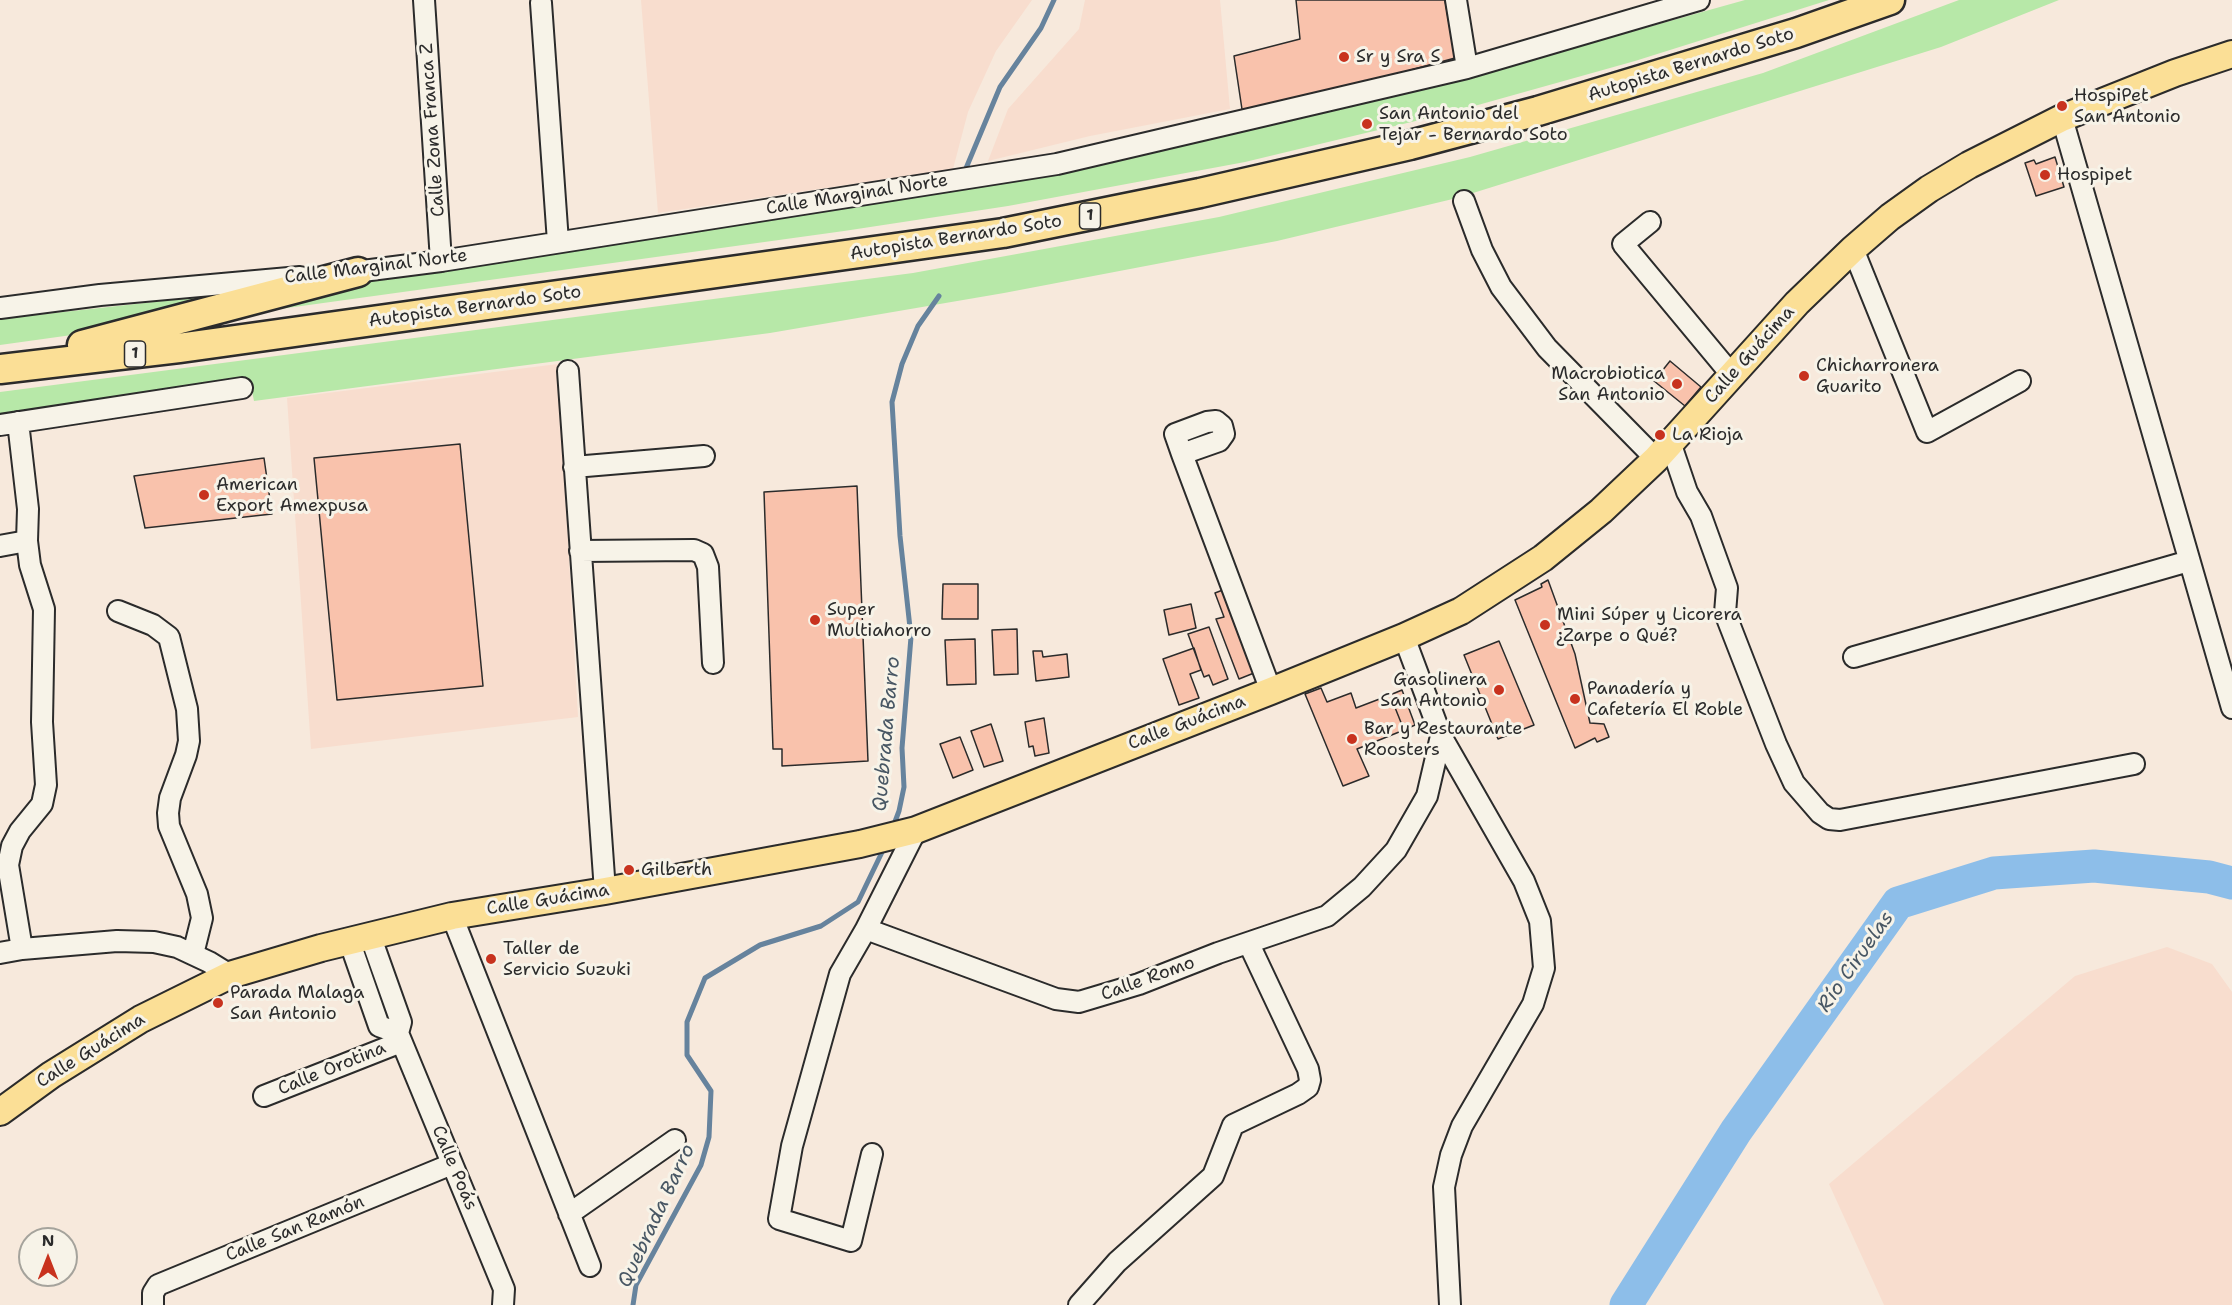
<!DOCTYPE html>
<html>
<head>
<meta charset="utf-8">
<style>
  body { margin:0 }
  #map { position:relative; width:2232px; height:1305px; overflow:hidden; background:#f7e9dc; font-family:"Shantell Sans",sans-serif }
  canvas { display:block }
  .north { position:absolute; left:18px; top:1227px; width:60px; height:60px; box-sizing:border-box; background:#f7f3e8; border:2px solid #a5a39c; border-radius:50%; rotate:0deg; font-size:16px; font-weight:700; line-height:24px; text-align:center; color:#2b2b2b }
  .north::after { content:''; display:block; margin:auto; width:21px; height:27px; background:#c8321e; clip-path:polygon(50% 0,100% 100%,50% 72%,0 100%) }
</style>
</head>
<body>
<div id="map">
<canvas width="2232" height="1305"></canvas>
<div class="north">N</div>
</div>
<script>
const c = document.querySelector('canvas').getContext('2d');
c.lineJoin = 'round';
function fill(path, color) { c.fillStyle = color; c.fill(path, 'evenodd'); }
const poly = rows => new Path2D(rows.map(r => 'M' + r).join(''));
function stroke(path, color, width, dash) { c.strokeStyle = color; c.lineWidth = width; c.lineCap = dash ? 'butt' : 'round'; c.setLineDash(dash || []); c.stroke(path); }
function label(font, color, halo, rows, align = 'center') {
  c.font = font + ' "Shantell Sans",sans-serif'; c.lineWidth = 6; c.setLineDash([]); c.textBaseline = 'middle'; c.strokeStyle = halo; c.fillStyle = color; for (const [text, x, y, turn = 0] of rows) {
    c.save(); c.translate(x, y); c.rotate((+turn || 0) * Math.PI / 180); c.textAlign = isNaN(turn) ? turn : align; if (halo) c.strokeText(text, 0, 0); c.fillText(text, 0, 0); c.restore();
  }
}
const built = poly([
  [641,0,1032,0,996,51,968,112,953,169,658,213],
  [1085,0,1220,0,1230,109,1090,136,988,161,1008,109,1079,29],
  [558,364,578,717,311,749,287,398],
  [2167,947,2212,964,2232,992,2232,1305,1884,1305,1829,1184,2075,976]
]);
const green = poly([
  [1745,0,1829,0,1635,61,1453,112,1245,162,1008,206,844,231,222,317,359,278,1050,171,1249,129,1473,76],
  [1959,0,2059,0,1941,47,1457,198,1277,241,1004,293,770,333,254,401,250,381,0,417,0,392,913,273,1219,217,1470,157,1763,73],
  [226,294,79,334,0,345,0,319]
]);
const stream = poly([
  [964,173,1000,87,1041,28,1054,0],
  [893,827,899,811,904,787,902,748,911,637,900,536,892,402,902,364,918,326,939,296],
  [633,1305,636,1285,701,1165,709,1137,711,1091,687,1055,687,1022,705,978,760,945,821,926,858,902,885,846]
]);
const river = poly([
  [1626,1305,1736,1131,1898,903,1994,873,2094,866,2209,877,2232,883]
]);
const building = poly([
  [1296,0,1445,0,1455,58,1243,116,1234,56,1300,39,1296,0],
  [2055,157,2064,187,2036,196,2025,163,2034,160,2036,164,2055,157],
  [1670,361,1701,387,1685,406,1654,381,1670,361],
  [460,444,483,686,337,700,314,458,460,444],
  [264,458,272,514,145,528,134,476,264,458],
  [857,486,868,761,782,766,782,749,773,749,764,492,857,486],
  [1548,580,1575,654,1590,723,1604,724,1609,737,1597,742,1595,738,1575,748,1515,600,1542,587,1541,584,1548,580],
  [943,584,978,584,978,619,942,619,943,584],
  [1228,588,1259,671,1239,679,1216,619,1224,617,1215,593,1228,588],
  [1191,604,1196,628,1169,635,1164,610,1191,604],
  [1209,627,1228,679,1213,685,1209,675,1204,677,1188,634,1209,627],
  [1017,629,1018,674,994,675,992,630,1017,629],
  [975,639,976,684,947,685,945,640,975,639],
  [1499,641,1534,725,1498,739,1464,655,1499,641],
  [1194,648,1201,670,1190,674,1199,698,1179,705,1163,659,1194,648],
  [1033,651,1042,651,1043,657,1067,654,1069,677,1036,681,1033,651],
  [1321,688,1327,702,1351,693,1356,708,1390,695,1404,730,1357,749,1369,776,1343,786,1305,694,1321,688],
  [1402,690,1415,725,1404,730,1390,695,1402,690],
  [1044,718,1049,753,1035,756,1033,746,1029,747,1025,722,1044,718],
  [991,724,1003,761,984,767,971,731,991,724],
  [960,737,973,770,953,778,940,744,960,737]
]);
const minor = poly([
  [424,0,441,261],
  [1456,0,1467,68],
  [541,3,558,242],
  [2062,118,2232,708],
  [1464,201,1482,250,1501,287,1547,348,1656,459],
  [1650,222,1623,244,1731,374],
  [1853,249,1927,432,2020,381],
  [347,273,441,261,1057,164,1467,68,1699,0],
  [0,308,100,295,300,277],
  [568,371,605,891],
  [18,422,28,509,27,541,30,565,44,609,42,722,46,785,42,804,20,831,12,846,8,865,22,949],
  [0,425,242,388],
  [1670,442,1687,492,1701,516,1727,588,1725,613,1776,744,1794,783,1820,813,1829,819,1840,820,2134,764],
  [1182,454,1219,441,1224,434,1222,426,1216,421,1207,422,1175,434,1182,454,1271,691],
  [574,467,704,456],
  [0,546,27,541],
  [580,551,694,550,703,554,708,567,713,663],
  [118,611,153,625,169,637,187,709,189,741,186,755,170,798,168,813,169,826,197,894,202,918,193,954],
  [1404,637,1441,736,1524,881,1540,921,1544,968,1533,1004,1462,1126,1451,1155,1444,1187,1450,1305],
  [1854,657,2189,561],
  [916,830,866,929,1056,999,1079,1002,1139,984,1218,953,1327,916,1362,887,1396,850,1427,796,1441,736],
  [452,916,590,1266],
  [866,929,840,974,792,1146,779,1219,851,1241,872,1154],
  [370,935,401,1022,398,1033,504,1289,503,1305],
  [349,940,379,1026,398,1033],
  [0,953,22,949,117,941,154,942,177,947,209,962,230,975],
  [264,1096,401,1042],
  [569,1214,675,1140],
  [153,1305,153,1293,158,1285,452,1164],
  [1079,1305,1117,1262,1213,1176,1233,1125,1298,1094,1308,1087,1310,1080,1308,1069,1249,944]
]);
const major = poly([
  [0,1112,51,1075,141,1019,230,975,321,948,452,916,605,891,860,844,916,830,1271,691,1404,637,1461,611,1543,558,1601,511,1656,459,1797,303,1853,249,1890,217,1929,189,1969,165,2062,118,2175,73,2232,54]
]);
const highway = poly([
  [82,345,358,272],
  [0,369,179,348,1003,233,1200,193,1410,145,1538,111,1796,33,1890,0]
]);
const markers = [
  [1344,57,6,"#c8321e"],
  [2062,106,6,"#c8321e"],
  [1367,124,6,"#c8321e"],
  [2045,175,6,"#c8321e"],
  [1804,376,6,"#c8321e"],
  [1677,384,6,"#c8321e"],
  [1660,435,6,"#c8321e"],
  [204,495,6,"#c8321e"],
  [815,620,6,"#c8321e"],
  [1545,625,6,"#c8321e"],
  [1499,690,6,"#c8321e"],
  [1575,699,6,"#c8321e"],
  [1352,739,6,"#c8321e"],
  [629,870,6,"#c8321e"],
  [491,959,6,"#c8321e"],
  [218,1003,6,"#c8321e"]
];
const shields = [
  [1090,216,21],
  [135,354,21]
];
const shieldNames = [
  ["1",1090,216],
  ["1",135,354]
];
const poiNames = [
  ["Sr y Sra S",1356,57],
  ["HospiPet",2074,96],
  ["San Antonio",2074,117],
  ["San Antonio del",1379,114],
  ["Tejar - Bernardo Soto",1379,135],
  ["Hospipet",2057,175],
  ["Chicharronera",1816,366],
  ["Guarito",1816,387],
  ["Macrobiotica",1665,374,"right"],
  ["San Antonio",1665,395,"right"],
  ["La Rioja",1672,435],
  ["American",216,485],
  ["Export Amexpusa",216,506],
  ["Super",827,610],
  ["Multiahorro",827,631],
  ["Mini Súper y Licorera",1557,615],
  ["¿Zarpe o Qué?",1557,636],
  ["Gasolinera",1487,680,"right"],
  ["San Antonio",1487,701,"right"],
  ["Panadería y",1587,689],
  ["Cafetería El Roble",1587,710],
  ["Bar y Restaurante",1364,729],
  ["Roosters",1364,750],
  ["Gilberth",641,870],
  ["Taller de",503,949],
  ["Servicio Suzuki",503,970],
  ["Parada Malaga",230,993],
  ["San Antonio",230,1014]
];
const streetNames = [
  ["Autopista Bernardo Soto",1691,65,-17],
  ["Calle Zona Franca Z",433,130,-94],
  ["Calle Marginal Norte",857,195,-9],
  ["Autopista Bernardo Soto",956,238,-9],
  ["Calle Marginal Norte",376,267,-7],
  ["Autopista Bernardo Soto",475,307,-8],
  ["Calle Guácima",1750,355,-48],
  ["Calle Guácima",1187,723,-21],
  ["Calle Guácima",548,900,-9],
  ["Calle Romo",1148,979,-20],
  ["Calle Guácima",91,1051,-32],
  ["Calle Orotina",332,1069,-22],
  ["Calle Poás",454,1168,67],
  ["Calle San Ramón",295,1229,-22]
];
const waterNames = [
  ["Quebrada Barro",887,734,-85],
  ["Río Ciruelas",1856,962,-55],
  ["Quebrada Barro",657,1216,-65]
];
fill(built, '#f8ddce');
fill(green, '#b7e8a8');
stroke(stream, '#66839d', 5);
stroke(river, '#8dbee9', 33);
fill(building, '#f9c2ac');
stroke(building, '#2b2b2b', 1.5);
stroke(minor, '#2b2b2b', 24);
stroke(major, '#2b2b2b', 30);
stroke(highway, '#2b2b2b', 33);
stroke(minor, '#f7f3e8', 20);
stroke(major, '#fbdf96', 26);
stroke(highway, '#fbdf96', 28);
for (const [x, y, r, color] of markers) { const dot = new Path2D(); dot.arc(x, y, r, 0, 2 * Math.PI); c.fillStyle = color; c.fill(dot); stroke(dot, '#f7f3e8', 2); }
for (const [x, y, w] of shields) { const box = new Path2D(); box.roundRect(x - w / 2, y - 13, w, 26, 4.5); c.fillStyle = '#f7f3e8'; c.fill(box); stroke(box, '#2b2b2b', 1.5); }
label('bold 16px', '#2b2b2b', null, shieldNames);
label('18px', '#2b2b2b', '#f7f3e8', poiNames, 'left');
label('18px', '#2b2b2b', '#f7f3e8', streetNames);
label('italic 20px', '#485764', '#f7f3e8', waterNames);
</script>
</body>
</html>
